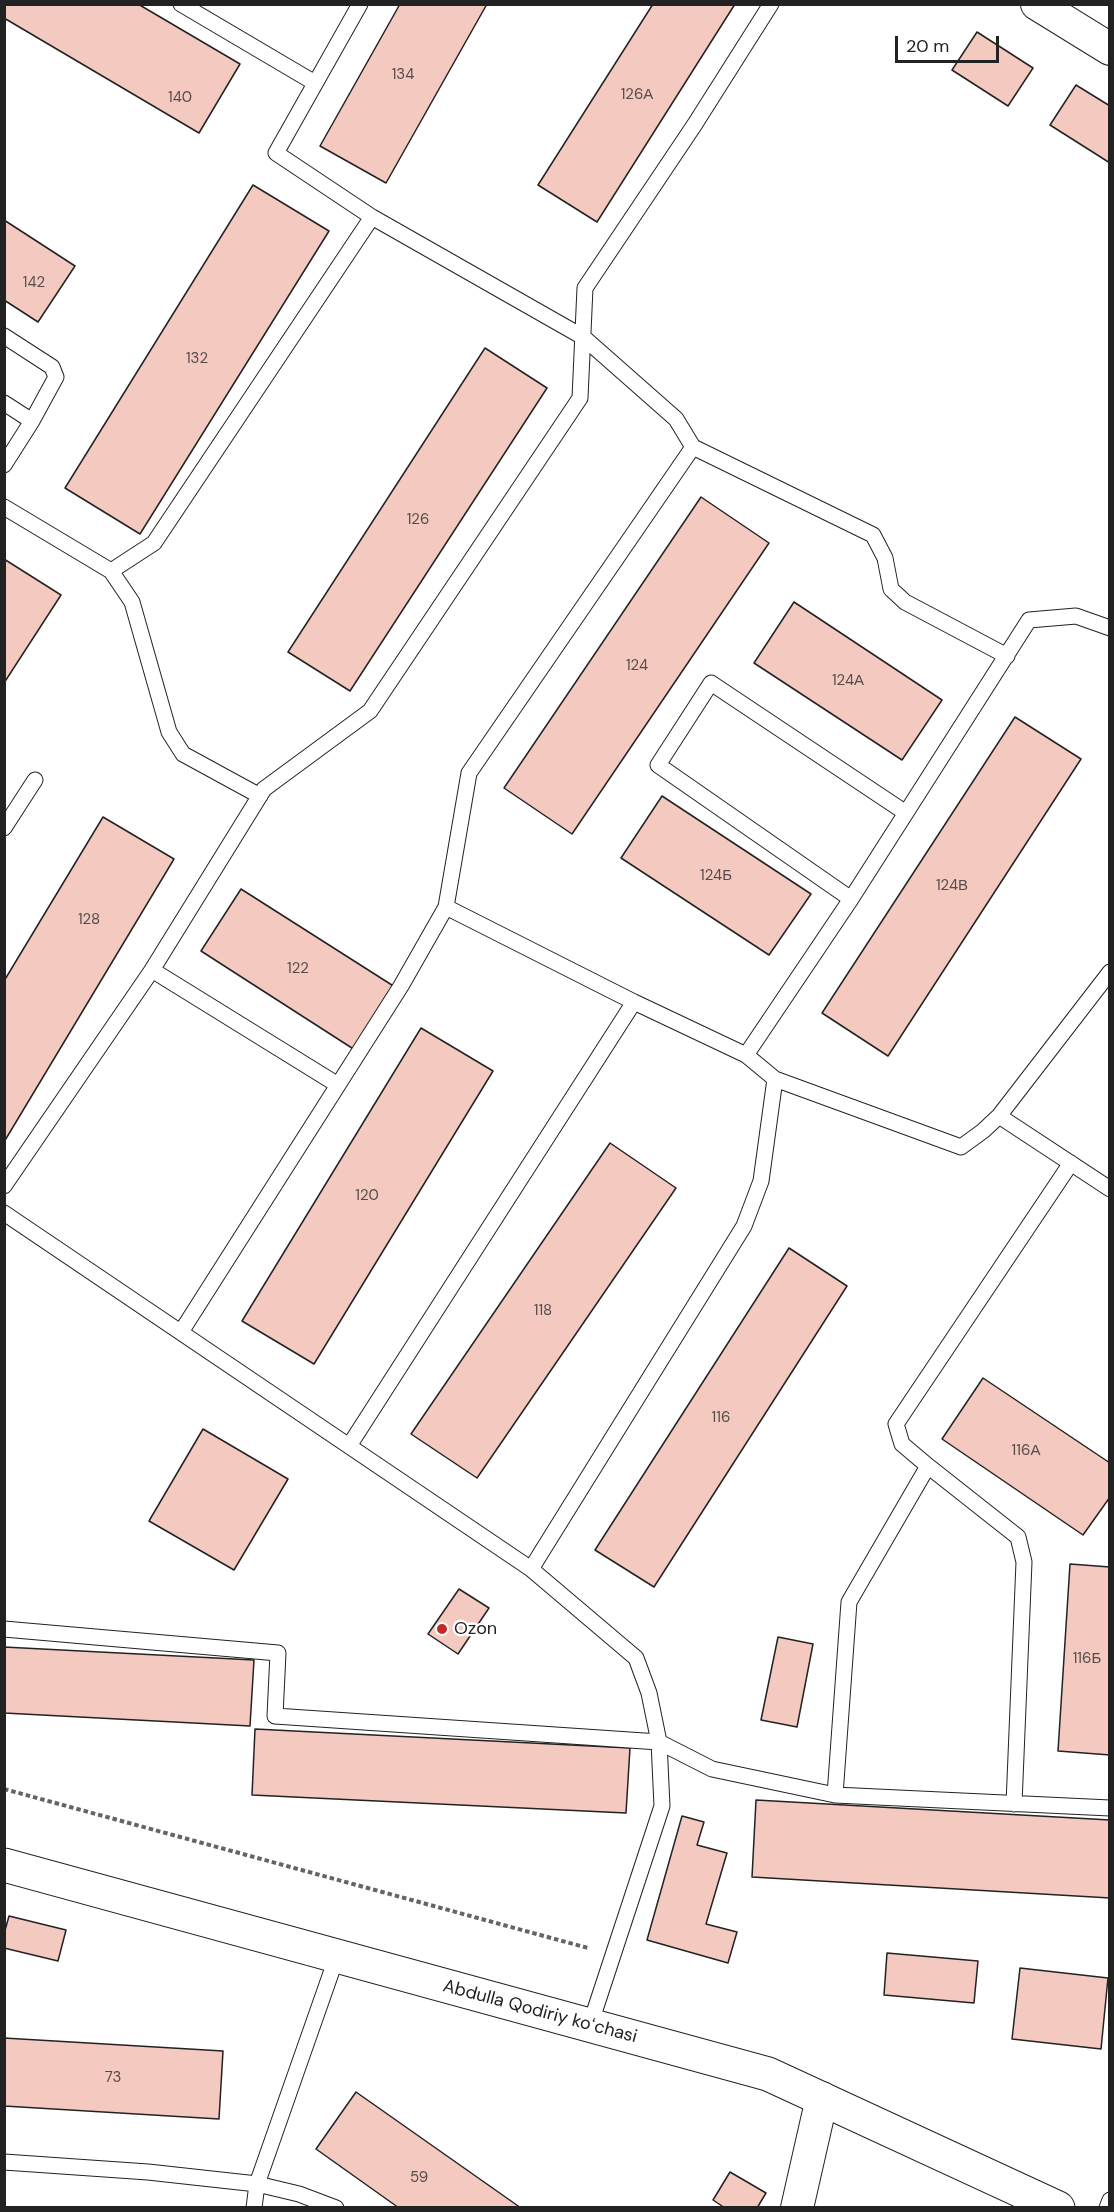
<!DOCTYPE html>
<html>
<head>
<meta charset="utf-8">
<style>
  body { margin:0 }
  #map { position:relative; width:1114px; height:2212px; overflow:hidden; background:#fff; font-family:"DM Sans",sans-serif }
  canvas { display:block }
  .frame { position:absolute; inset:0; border:6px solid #222; pointer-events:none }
  .scale { position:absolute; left:895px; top:36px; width:104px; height:27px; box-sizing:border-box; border:3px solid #222; border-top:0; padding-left:8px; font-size:18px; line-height:21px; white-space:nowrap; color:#222; -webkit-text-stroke:4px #fff; paint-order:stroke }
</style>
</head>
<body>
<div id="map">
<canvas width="1114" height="2212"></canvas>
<div class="frame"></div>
<div class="scale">20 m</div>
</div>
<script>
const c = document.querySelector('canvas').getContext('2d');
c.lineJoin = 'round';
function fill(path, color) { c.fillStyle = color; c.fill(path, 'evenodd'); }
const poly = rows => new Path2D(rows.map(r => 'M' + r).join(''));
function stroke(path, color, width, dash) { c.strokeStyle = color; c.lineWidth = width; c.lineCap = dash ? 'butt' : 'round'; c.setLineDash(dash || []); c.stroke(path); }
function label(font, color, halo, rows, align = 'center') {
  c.font = font + ' "DM Sans",sans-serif'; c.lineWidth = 4.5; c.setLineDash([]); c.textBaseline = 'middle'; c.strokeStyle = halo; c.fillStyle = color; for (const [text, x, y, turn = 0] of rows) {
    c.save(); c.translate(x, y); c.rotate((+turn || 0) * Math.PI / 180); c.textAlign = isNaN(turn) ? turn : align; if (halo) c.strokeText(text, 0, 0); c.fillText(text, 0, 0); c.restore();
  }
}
const building = poly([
  [4,4,138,4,240,64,199,133,4,18,4,4],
  [400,4,487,4,386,183,320,146,400,4],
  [653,4,735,4,597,222,538,185,653,4],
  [977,32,1033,68,1008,106,952,70,977,32],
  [1076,85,1110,106,1110,163,1050,125,1076,85],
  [253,185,329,231,140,534,65,488,253,185],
  [4,220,75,266,38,322,4,300,4,220],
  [485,348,547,388,350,691,288,652,485,348],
  [701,497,769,543,572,834,504,788,701,497],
  [4,559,61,595,4,683,4,559],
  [794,602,942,700,902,760,754,663,794,602],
  [1015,717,1081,759,888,1056,822,1013,1015,717],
  [662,796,811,894,769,955,621,858,662,796],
  [103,817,174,859,4,1142,4,981,103,817],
  [241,889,395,987,355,1050,201,951,241,889],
  [421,1028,493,1071,314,1364,242,1321,421,1028],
  [610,1143,676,1188,477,1478,411,1434,610,1143],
  [789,1248,847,1286,654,1587,595,1550,789,1248],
  [983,1378,1110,1463,1110,1497,1083,1535,942,1439,983,1378],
  [203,1429,288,1479,234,1570,149,1521,203,1429],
  [1070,1564,1110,1567,1110,1755,1058,1751,1070,1564],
  [459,1589,489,1608,458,1654,428,1634,459,1589],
  [778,1637,813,1644,797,1727,761,1720,778,1637],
  [4,1647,254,1660,250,1726,4,1713,4,1647],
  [255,1729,630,1748,626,1813,252,1795,255,1729],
  [756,1800,1110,1820,1110,1898,752,1877,756,1800],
  [682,1816,704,1822,697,1845,727,1853,706,1924,737,1932,728,1963,647,1940,682,1816],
  [9,1916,66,1930,58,1961,4,1948,4,1934,9,1916],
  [887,1953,978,1961,974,2003,884,1995,887,1953],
  [1020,1968,1108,1978,1101,2049,1012,2039,1020,1968],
  [4,2038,223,2051,219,2119,4,2106,4,2038],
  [356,2092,521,2208,399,2208,316,2149,356,2092],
  [730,2172,766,2193,757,2208,725,2208,713,2200,730,2172]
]);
const path = poly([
  [4,1789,588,1948]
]);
const lane = poly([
  [181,4,315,83],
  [360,4,276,153,372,217,583,337,676,419,693,447,873,535,885,558,891,589,905,602,1007,656],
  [4,336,52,367,56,377,32,421],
  [4,403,32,421,4,465],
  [4,507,111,571,132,602,169,732,183,754,260,796],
  [111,571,154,543,372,217],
  [4,828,35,780],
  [851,899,658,765,711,683,906,813],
  [446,907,469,773,693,447],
  [152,970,264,789,370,711,580,398,585,288,695,124,771,4],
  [746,1055,851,899,1029,620,1076,616,1110,628],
  [999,1116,1110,972],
  [4,1186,152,970,338,1085],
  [4,1213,531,1569,636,1658,649,1693,659,1742,662,1806,590,2025],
  [181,1332,401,986,446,907,634,1002,746,1055,775,1079,961,1147,983,1131,999,1116,1110,1189],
  [349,1446,634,1002],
  [928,1466,902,1444,896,1424,1071,1163],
  [531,1569,744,1226,761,1181,775,1079],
  [4,1629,278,1653,275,1716,659,1742,712,1769,835,1795,849,1602,928,1466,1018,1537,1024,1562,1014,1804],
  [835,1795,1110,1808],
  [4,2162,148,2172,257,2184,299,2194,336,2208],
  [254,2208,257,2184,337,1956],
  [1107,2208,1110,2200]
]);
const street = poly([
  [1037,4,1110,49],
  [797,2208,822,2098]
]);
const secondary = poly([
  [4,1865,768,2074,1058,2208]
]);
const markers = [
  [442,1629,6,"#c62828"]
];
const numberNames = [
  ["134",403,75],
  ["126А",637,95],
  ["140",180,98],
  ["142",34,283],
  ["132",197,359],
  ["126",418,520],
  ["124",637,666],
  ["124А",848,681],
  ["124Б",716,876],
  ["124В",952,886],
  ["128",89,920],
  ["122",298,969],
  ["120",367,1196],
  ["118",543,1311],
  ["116",721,1418],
  ["116А",1026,1451],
  ["116Б",1087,1659],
  ["73",113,2078],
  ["59",419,2178]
];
const poiNames = [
  ["Ozon",454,1629]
];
const streetNames = [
  ["Abdulla Qodiriy koʻchasi",540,2012,15]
];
fill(building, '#f3c9c0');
stroke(building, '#222', 1.5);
stroke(lane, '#222', 17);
stroke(street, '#222', 34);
stroke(secondary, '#222', 35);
stroke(path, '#646464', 4, [4.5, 3]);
stroke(lane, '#fff', 15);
stroke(street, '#fff', 32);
stroke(secondary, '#fff', 33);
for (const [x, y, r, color] of markers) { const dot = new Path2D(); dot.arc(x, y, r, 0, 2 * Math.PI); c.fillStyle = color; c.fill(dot); stroke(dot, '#fff', 2); }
label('15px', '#564c4a', null, numberNames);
label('18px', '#222', '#fff', poiNames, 'left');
label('18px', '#222', '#fff', streetNames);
</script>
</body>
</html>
